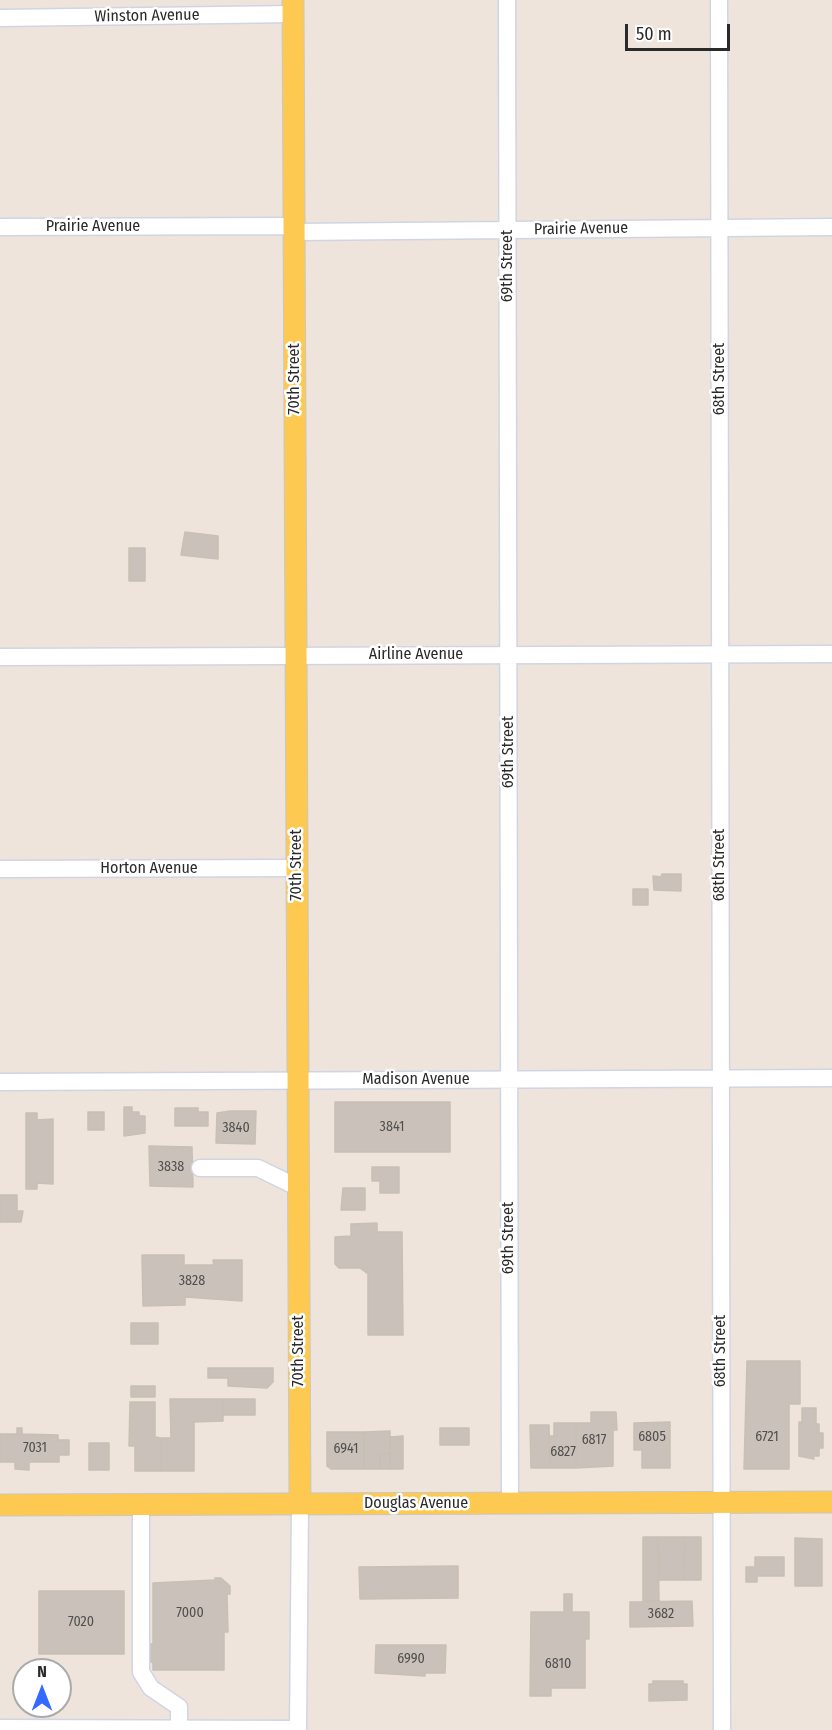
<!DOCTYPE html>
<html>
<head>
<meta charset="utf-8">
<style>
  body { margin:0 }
  #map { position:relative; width:832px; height:1730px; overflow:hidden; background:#eee4db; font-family:"Fira Sans Condensed",sans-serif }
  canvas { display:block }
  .north { position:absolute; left:12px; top:1658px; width:60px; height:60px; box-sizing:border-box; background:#fff; border:2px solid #aaa; border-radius:50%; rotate:0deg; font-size:16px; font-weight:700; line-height:24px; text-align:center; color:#2a2a2a }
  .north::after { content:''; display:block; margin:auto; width:21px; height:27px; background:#3669ff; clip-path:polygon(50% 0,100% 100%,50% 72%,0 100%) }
  .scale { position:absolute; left:625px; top:24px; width:105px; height:27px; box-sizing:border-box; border:3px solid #2a2a2a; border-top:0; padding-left:8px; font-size:18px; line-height:21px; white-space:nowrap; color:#2a2a2a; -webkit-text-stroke:4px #fff; paint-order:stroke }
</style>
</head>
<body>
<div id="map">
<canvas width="832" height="1730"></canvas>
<div class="north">N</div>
<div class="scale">50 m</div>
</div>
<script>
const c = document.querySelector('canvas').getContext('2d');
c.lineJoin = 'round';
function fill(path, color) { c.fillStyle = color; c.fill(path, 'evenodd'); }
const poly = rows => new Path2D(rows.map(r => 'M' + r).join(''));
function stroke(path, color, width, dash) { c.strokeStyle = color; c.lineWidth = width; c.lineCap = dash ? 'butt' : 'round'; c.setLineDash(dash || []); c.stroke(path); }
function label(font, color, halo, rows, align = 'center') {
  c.font = font + ' "Fira Sans Condensed",sans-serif'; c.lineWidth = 5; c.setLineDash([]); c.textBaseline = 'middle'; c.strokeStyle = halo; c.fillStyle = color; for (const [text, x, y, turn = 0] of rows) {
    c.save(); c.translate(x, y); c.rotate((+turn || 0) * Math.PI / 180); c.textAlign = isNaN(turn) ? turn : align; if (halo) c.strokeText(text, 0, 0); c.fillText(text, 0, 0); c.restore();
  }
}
const building = poly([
  [185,532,218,536,218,559,181,555,185,532],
  [129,548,145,548,145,581,129,581,129,548],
  [662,874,681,874,681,891,654,890,653,876,661,877,662,874],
  [633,889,648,889,648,905,633,905,633,889],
  [335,1102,450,1102,450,1152,335,1152,335,1102],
  [124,1107,132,1107,132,1112,139,1112,139,1116,145,1116,145,1133,124,1136,124,1107],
  [175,1108,198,1108,198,1112,208,1112,208,1126,175,1126,175,1108],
  [230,1111,256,1111,255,1144,216,1143,217,1113,230,1111],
  [88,1112,104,1112,104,1130,88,1130,88,1112],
  [26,1113,37,1113,37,1120,53,1119,53,1184,37,1183,37,1189,26,1189,26,1113],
  [149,1146,192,1147,193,1187,150,1186,149,1146],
  [372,1167,399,1167,399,1193,380,1193,380,1181,372,1181,372,1167],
  [343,1188,365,1188,365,1210,341,1210,343,1188],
  [0,1195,17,1195,17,1211,23,1211,21,1222,0,1222,0,1195],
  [377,1223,377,1232,402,1232,403,1335,368,1335,368,1274,360,1268,339,1268,335,1264,335,1237,351,1236,351,1224,377,1223],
  [142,1255,184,1255,184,1265,214,1265,213,1260,242,1260,242,1301,185,1297,185,1305,143,1306,142,1255],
  [131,1323,158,1323,158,1344,131,1344,131,1323],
  [747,1361,800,1361,800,1404,789,1404,789,1469,744,1469,747,1361],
  [208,1368,273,1368,273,1382,267,1388,228,1386,228,1378,208,1378,208,1368],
  [131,1386,155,1386,155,1397,131,1397,131,1386],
  [170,1399,223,1399,223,1421,194,1422,194,1471,161,1471,161,1438,171,1438,170,1399],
  [223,1399,255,1399,255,1415,223,1415,223,1399],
  [130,1402,155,1402,155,1437,161,1438,161,1471,135,1471,135,1446,129,1446,130,1402],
  [802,1408,816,1408,816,1424,819,1424,819,1433,823,1433,823,1448,819,1448,819,1456,813,1456,814,1459,799,1456,799,1422,802,1422,802,1408],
  [591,1412,616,1412,617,1430,613,1430,613,1466,576,1468,576,1423,591,1423,591,1412],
  [670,1422,670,1468,642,1468,642,1450,634,1450,634,1423,670,1422],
  [554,1423,576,1423,576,1468,550,1468,549,1436,554,1436,554,1423],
  [530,1425,549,1425,550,1468,531,1468,530,1425],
  [17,1428,22,1428,22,1434,58,1435,58,1440,69,1440,69,1455,59,1455,59,1462,29,1462,29,1470,15,1469,15,1462,0,1462,0,1434,17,1434,17,1428],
  [440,1428,469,1428,469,1445,440,1445,440,1428],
  [390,1431,390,1454,380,1454,380,1469,364,1469,364,1432,390,1431],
  [327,1432,364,1432,364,1469,331,1469,327,1466,327,1432],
  [403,1436,403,1469,390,1469,390,1437,403,1436],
  [89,1443,109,1443,109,1470,89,1470,89,1443],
  [380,1454,390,1454,390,1469,380,1469,380,1454],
  [643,1537,658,1537,659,1601,643,1601,643,1537],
  [658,1537,685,1537,684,1580,659,1580,658,1537],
  [685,1537,701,1537,701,1580,684,1580,685,1537],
  [795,1538,822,1539,822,1586,795,1586,795,1538],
  [755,1557,784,1557,784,1576,757,1576,757,1582,746,1582,746,1567,755,1567,755,1557],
  [458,1566,458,1598,360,1599,359,1567,458,1566],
  [215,1578,221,1578,230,1586,230,1594,227,1594,228,1632,224,1632,224,1670,153,1670,153,1662,141,1662,141,1644,153,1644,153,1583,215,1580,215,1578],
  [39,1591,124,1591,124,1654,39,1654,39,1591],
  [564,1594,572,1594,572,1612,589,1612,589,1639,585,1639,585,1688,551,1688,551,1696,530,1696,531,1612,564,1612,564,1594],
  [692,1601,693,1626,630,1627,630,1602,692,1601],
  [376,1645,446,1645,445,1673,425,1673,425,1676,375,1673,376,1645],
  [653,1681,683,1681,683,1684,687,1684,687,1700,649,1701,649,1684,653,1684,653,1681]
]);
const minor = poly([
  [507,0,510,1503],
  [719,0,722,1730],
  [0,18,293,14],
  [0,227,295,226],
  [295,232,832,227],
  [0,657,832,654],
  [0,869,297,868],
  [0,1082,832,1078],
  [200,1168,258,1168,299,1188],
  [141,1504,141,1672,151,1688,179,1707,179,1729],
  [0,1728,298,1729],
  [298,1730,300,1504]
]);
const major = poly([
  [293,0,300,1504],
  [0,1505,832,1502]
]);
const numberNames = [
  ["3841",392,1127],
  ["3840",236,1128],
  ["3838",171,1167],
  ["3828",192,1281],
  ["6805",652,1437],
  ["6721",767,1437],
  ["6817",594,1440],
  ["7031",35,1448],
  ["6941",346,1449],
  ["6827",563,1452],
  ["7000",190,1613],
  ["3682",661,1614],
  ["7020",81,1622],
  ["6990",411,1659],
  ["6810",558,1664]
];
const streetNames = [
  ["Winston Avenue",147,16,-1],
  ["Prairie Avenue",93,227],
  ["Prairie Avenue",581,229,-1],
  ["69th Street",508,266,-90],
  ["70th Street",295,379,-90],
  ["68th Street",720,379,-90],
  ["Airline Avenue",416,655],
  ["69th Street",509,752,-90],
  ["70th Street",297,865,-90],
  ["68th Street",720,865,-90],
  ["Horton Avenue",149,869],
  ["Madison Avenue",416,1080],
  ["69th Street",509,1238,-90],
  ["70th Street",299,1351,-90],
  ["68th Street",721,1351,-90],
  ["Douglas Avenue",416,1504]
];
fill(building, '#c9c1ba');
stroke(building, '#c9c0b4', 1.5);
stroke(minor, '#d0d5e4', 19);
stroke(major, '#c8c8c8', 23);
stroke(minor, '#fff', 16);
stroke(major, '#fdc950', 21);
label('14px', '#52504e', null, numberNames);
label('16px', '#2a2a2a', '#fff', streetNames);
</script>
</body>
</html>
